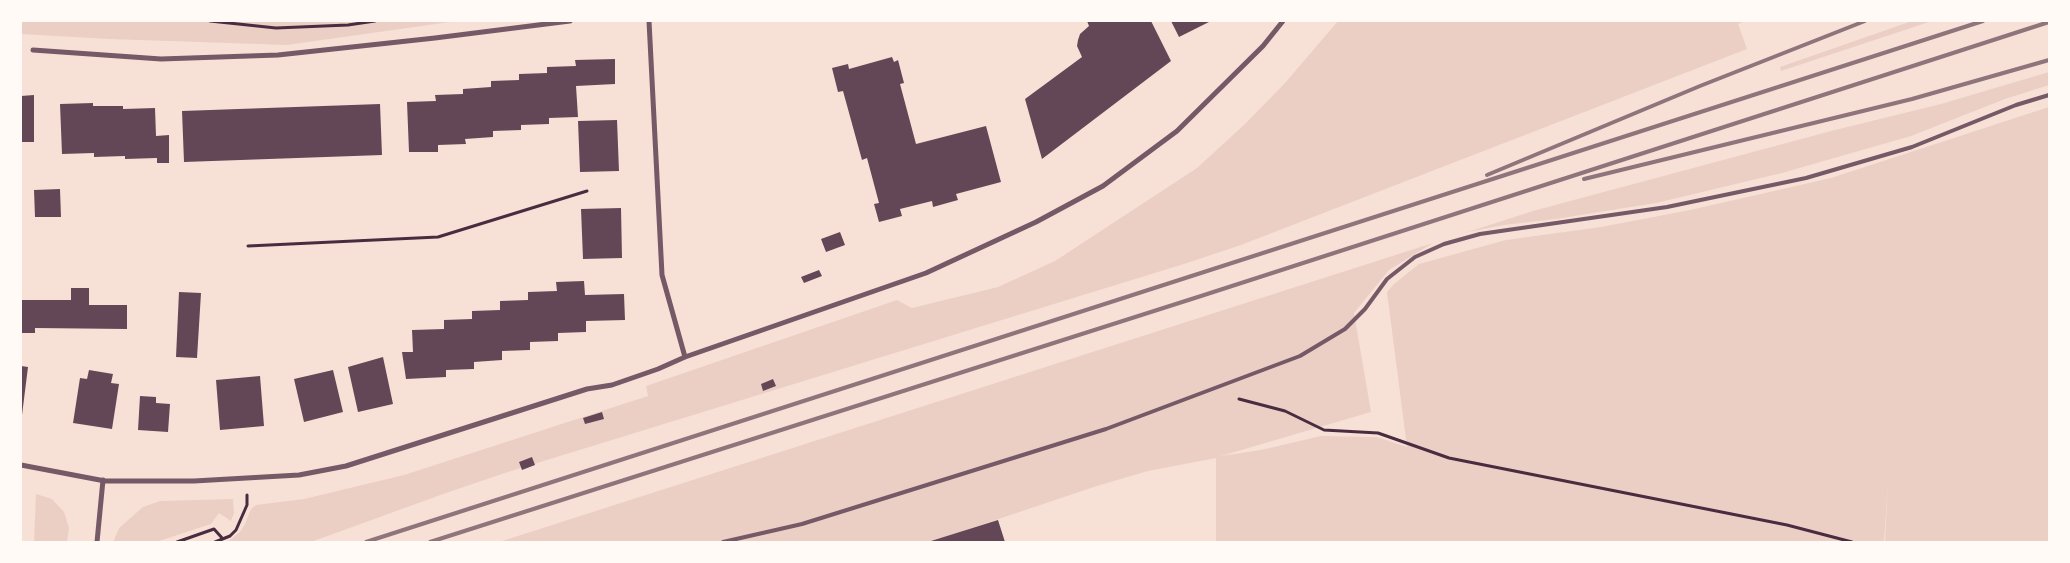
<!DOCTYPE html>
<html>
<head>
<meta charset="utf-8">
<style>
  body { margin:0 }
  #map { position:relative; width:2070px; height:563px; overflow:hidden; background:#f7e1d7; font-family:Commissioner,sans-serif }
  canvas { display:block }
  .frame { position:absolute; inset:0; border:22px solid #fffaf5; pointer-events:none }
</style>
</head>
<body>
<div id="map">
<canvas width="2070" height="563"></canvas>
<div class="frame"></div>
</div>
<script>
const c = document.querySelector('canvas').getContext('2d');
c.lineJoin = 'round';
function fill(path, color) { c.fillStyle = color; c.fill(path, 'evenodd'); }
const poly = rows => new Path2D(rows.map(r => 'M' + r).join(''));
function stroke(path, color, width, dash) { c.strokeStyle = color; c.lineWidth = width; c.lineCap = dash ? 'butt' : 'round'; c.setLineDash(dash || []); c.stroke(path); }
const green = poly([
  [21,21,457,21,287,45,109,39,21,34],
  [1338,21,1746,21,1738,24,1747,49,1241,245,1184,264,508,472,446,493,311,542,227,542,240,532,245,524,251,509,256,505,304,499,404,475,648,396,646,386,897,300,912,308,998,287,1055,261,1197,168,1245,124,1285,83],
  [1912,21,1932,21,1781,71,1780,67],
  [2049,72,2049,85,2005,99,1911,136,1782,173,1656,203,1556,219,1504,225,1468,232,1533,211,1831,131,1941,104],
  [2049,107,2049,542,1885,542,1888,483,1884,542,1216,542,1216,458,1148,471,1097,486,930,542,499,542,1433,243,1389,270,1354,313,1371,412,1221,456,1261,450,1321,436,1377,437,1407,447,1387,292,1394,284,1419,264,1506,240,1601,227,1690,210,1831,178],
  [36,494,52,499,64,512,69,528,67,542,34,542],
  [233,499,234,513,231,521,219,513,211,524,156,542,113,542,119,528,143,507,160,501]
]);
const building = poly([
  [1087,21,1151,21,1171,61,1042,159,1025,99,1082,57,1077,46,1078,40,1080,34,1089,26],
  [1171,21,1211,21,1179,37],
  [892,57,894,62,898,60,904,83,900,84,916,144,986,126,1001,182,956,194,958,200,933,207,932,201,900,209,902,216,879,222,874,204,879,203,867,158,862,160,843,91,838,92,832,68,848,64,849,69],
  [615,59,615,84,576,86,578,117,549,118,549,124,521,125,521,130,493,131,493,137,465,139,466,144,438,145,438,152,409,152,407,102,436,101,435,95,463,94,463,89,491,87,491,81,519,80,519,74,547,73,547,67,576,66,575,60],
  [34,95,34,142,21,142,21,96],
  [93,103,93,106,123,106,123,109,155,108,156,136,169,135,169,163,157,163,157,158,125,159,125,156,94,157,94,153,62,154,60,104],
  [380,104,382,155,184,162,182,111],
  [617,120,619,171,580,172,578,121],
  [60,189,61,217,35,217,34,190],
  [621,208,622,258,583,259,581,209],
  [840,232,845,245,826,252,821,239],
  [819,270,822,276,804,283,801,277],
  [584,281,585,295,624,294,625,320,586,321,586,332,558,333,558,341,530,342,530,350,502,351,502,360,474,362,474,369,446,370,446,377,406,379,402,352,413,352,412,330,444,329,444,320,472,319,472,311,500,310,500,301,528,300,528,292,557,291,556,282],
  [71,288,89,288,89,305,127,305,127,329,35,328,35,333,21,333,21,300,71,300],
  [179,292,201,293,197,358,176,357],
  [383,357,393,404,358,412,348,367],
  [21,366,28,367,22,415,21,415],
  [89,370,113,374,111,383,119,384,112,429,73,423,80,378,87,379],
  [333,370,343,412,304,422,294,379],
  [260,376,264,426,220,430,216,380],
  [773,379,776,386,763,391,761,384],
  [140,396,156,397,156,403,170,404,168,432,138,430],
  [602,412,604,419,585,424,583,418],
  [532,457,535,465,522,470,519,462],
  [998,520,1005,542,931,542,931,541]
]);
const path = poly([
  [210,21,276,28,348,25,375,21],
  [248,246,438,237,587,191],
  [1239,399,1285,411,1324,430,1378,433,1449,458,1787,525,1852,542],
  [177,542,214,529,223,539],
  [215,542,230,536,236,530,247,505,247,495]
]);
const service = poly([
  [723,542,802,524,1106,429,1300,356,1345,329,1365,309,1387,279,1415,257,1444,244,1480,234,1667,207,1806,178,1912,147,2016,105,2049,95]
]);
const minor = poly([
  [649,21,662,275,685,357],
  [33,50,161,59,278,55,435,38,570,21],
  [21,465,105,481,194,481,299,475,346,466,587,389,612,385,658,369,685,357,926,273,1036,222,1103,186,1177,131,1263,46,1283,21],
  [97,542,103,480]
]);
const rail = poly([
  [1487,175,1700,86,1865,21],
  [1584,179,1912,99,2049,60],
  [366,542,1983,21],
  [430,542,1201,296,2049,22]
]);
fill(green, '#ebcfc5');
fill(building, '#644757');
stroke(path, '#4a2c40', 3);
stroke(service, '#755966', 4);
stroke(minor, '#755966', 5);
stroke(rail, '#8f747c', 4);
</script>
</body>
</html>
